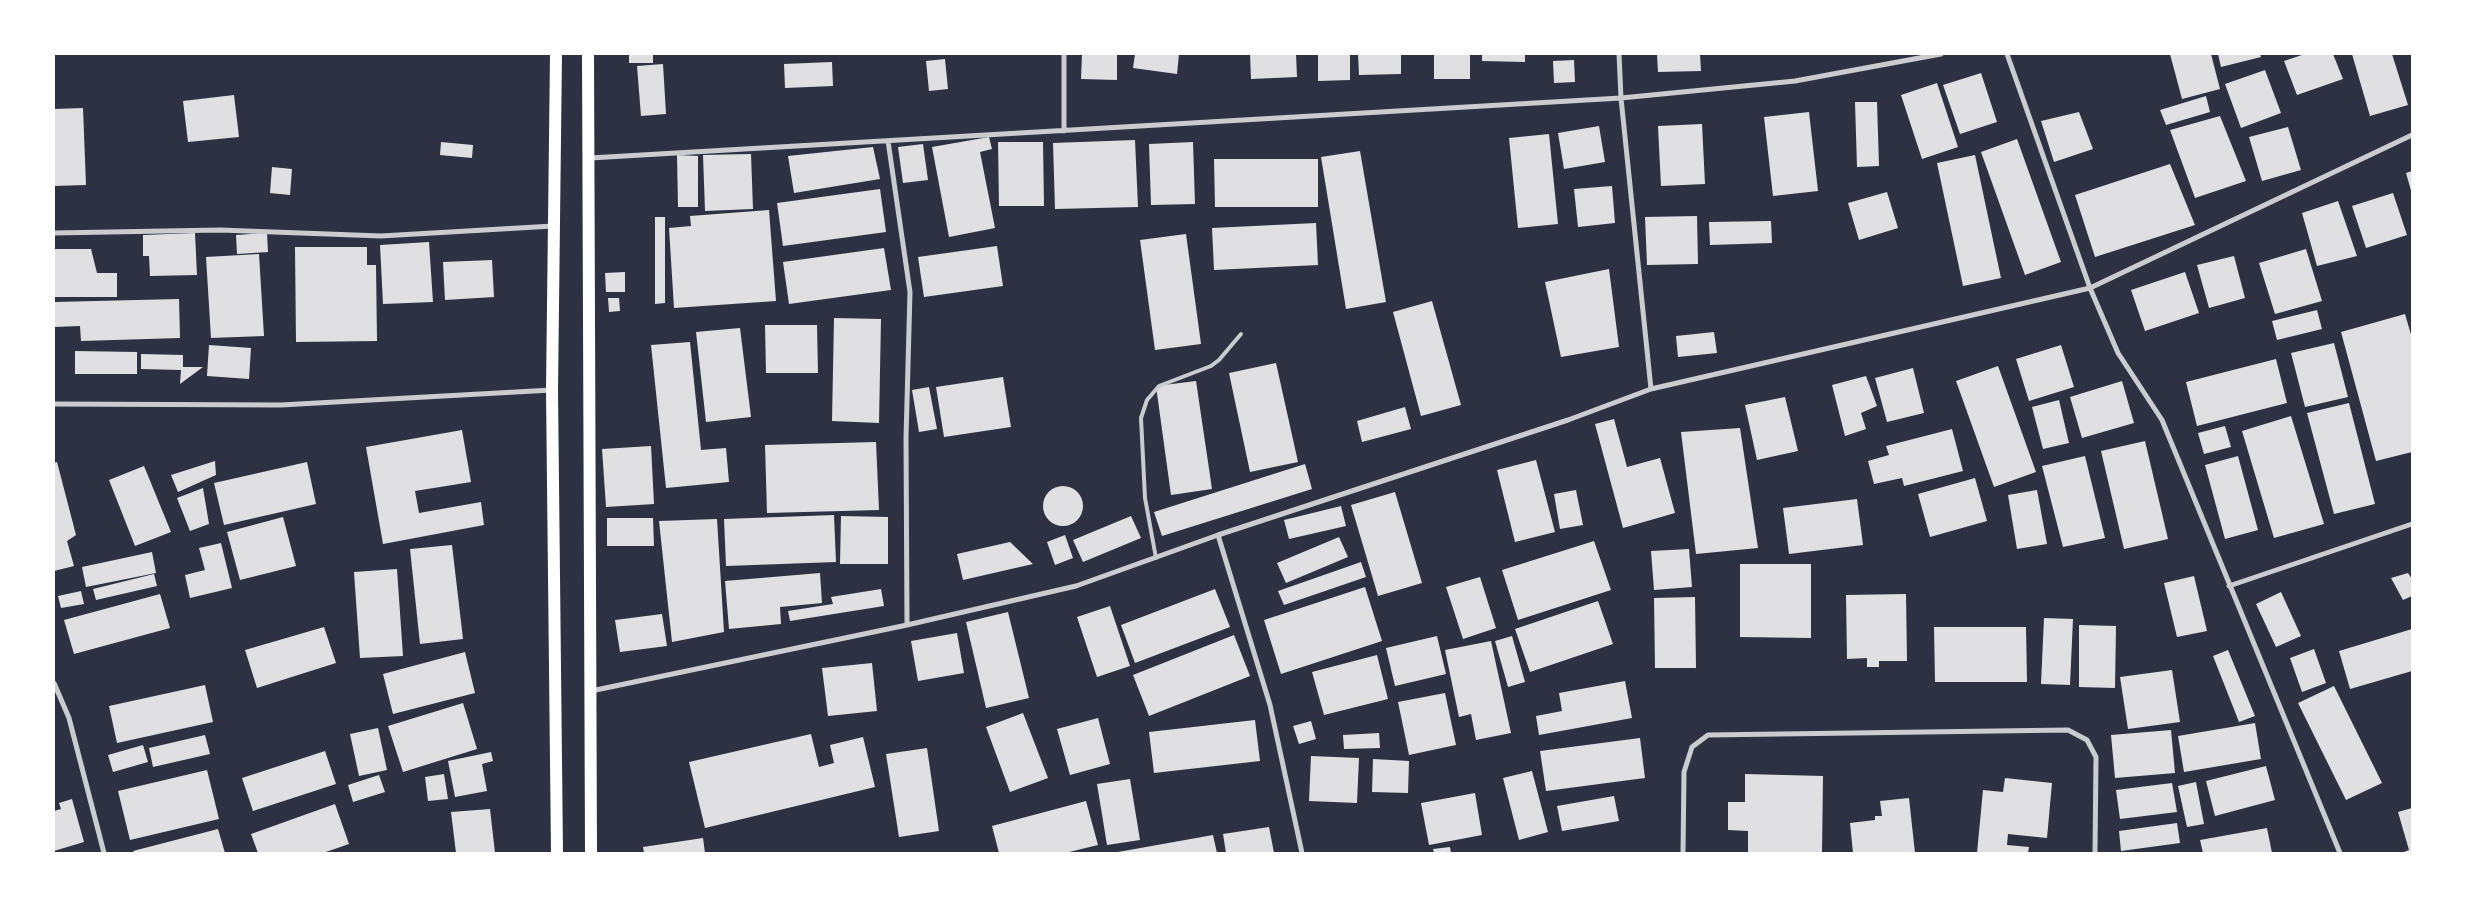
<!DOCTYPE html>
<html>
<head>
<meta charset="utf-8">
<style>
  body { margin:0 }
  #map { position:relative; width:2466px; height:907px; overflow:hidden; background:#2d3142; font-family:"Open Sans",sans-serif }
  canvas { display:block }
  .frame { position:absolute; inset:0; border:55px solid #fff; pointer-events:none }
</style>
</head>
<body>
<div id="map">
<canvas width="2466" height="907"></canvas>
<div class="frame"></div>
</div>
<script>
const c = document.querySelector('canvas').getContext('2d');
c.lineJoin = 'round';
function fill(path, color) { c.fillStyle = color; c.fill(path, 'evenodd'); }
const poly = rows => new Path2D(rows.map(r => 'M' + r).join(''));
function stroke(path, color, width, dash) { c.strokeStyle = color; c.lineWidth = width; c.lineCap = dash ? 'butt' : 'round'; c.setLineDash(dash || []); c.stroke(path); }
const building = poly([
  [629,54,653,54,653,63,629,63],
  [1082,54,1117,54,1117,80,1081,79],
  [1135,54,1179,54,1177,74,1133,68],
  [1250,54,1296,54,1297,77,1251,79],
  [1318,54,1350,54,1350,80,1318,81],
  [1358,54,1401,54,1401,74,1359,75],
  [1434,54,1470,54,1470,79,1434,79],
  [1482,54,1525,54,1525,62,1482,61],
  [1657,54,1700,54,1701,71,1658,72],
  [2170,54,2211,54,2220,89,2182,99],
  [2218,54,2260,54,2261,57,2221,67],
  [2305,54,2333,54,2343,79,2297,95,2284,61],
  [2352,54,2392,54,2408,105,2370,116],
  [945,59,948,89,929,91,926,61],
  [1574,60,1575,82,1554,83,1553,61],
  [832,62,833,86,785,88,784,64],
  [663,64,666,114,641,116,637,66],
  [2265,70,2281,113,2241,128,2225,84],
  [1981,73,1997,122,1960,134,1943,85],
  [1937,83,1958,147,1922,159,1901,95],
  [234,95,239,137,188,142,183,101],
  [2206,96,2210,112,2166,125,2160,110],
  [1855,102,1877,102,1879,166,1857,167],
  [83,108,86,185,54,186,54,109],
  [1809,112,1818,191,1773,196,1764,117],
  [2079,112,2093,149,2054,162,2041,121],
  [2220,116,2246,181,2195,198,2170,130],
  [1702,124,1705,184,1661,186,1658,126],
  [1599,126,1605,162,1564,169,1558,133],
  [2288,127,2301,170,2262,181,2249,137],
  [1549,134,1558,224,1518,228,1509,138],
  [989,137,992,149,980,152,995,228,949,237,932,147],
  [2017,139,2061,262,2025,275,1981,152],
  [1135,140,1138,207,1055,209,1053,143],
  [441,142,473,145,472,158,440,155],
  [998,142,1043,142,1044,206,999,206],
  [1193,142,1195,204,1151,205,1149,144],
  [923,144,928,180,903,183,898,147],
  [873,147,880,179,794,193,788,156],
  [1360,151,1386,302,1346,309,1321,157],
  [751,154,753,209,705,211,703,155],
  [677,155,698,156,698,207,678,207],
  [1975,155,2001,278,1963,286,1937,163],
  [1214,159,1318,159,1318,207,1215,207],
  [2170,164,2195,225,2095,257,2075,195],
  [272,167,292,169,290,195,270,193],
  [2412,171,2412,194,2406,173],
  [1612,186,1615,223,1578,227,1574,189],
  [880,189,886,232,783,246,777,203],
  [1887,192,1898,228,1859,240,1848,203],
  [2393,193,2407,235,2366,248,2352,206],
  [2338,201,2357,256,2317,266,2302,213],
  [769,210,776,301,674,308,669,228,691,226,690,216],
  [1697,216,1698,264,1647,265,1645,217],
  [655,217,665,217,665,303,655,304],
  [1771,221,1772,243,1710,245,1709,222],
  [1316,223,1318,265,1214,270,1212,228],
  [195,233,197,275,150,276,149,256,143,256,143,235],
  [267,233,268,252,237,254,236,235],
  [1186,234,1201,344,1155,350,1140,240],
  [429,242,433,302,383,304,380,245],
  [997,246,1003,286,924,297,918,257],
  [295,247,367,247,367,265,376,265,377,341,296,342],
  [884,248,891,290,789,304,783,262],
  [54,249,91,249,97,273,117,273,117,297,54,297],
  [2306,249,2322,301,2275,314,2259,263],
  [259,254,264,336,211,338,206,257],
  [2234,256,2245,298,2209,308,2197,265],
  [492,260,494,297,445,300,443,262],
  [1609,269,1619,347,1561,357,1545,282],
  [625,272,625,292,606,292,605,273],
  [2185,272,2199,313,2145,331,2131,290],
  [608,298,619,298,620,311,609,312],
  [179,299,180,338,81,341,80,326,54,327,54,302],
  [1432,301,1461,405,1421,416,1393,312],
  [2317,310,2322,329,2277,340,2272,321],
  [2405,314,2412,338,2412,452,2376,461,2341,332],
  [834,318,881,319,879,423,832,421],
  [765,325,817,325,818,373,766,373],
  [740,328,751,417,706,422,696,332],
  [1714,332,1717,353,1678,357,1676,336],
  [690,342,701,450,726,448,729,482,666,488,651,345],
  [2334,343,2348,397,2305,407,2291,353],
  [209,345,251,348,249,379,207,376],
  [2061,345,2074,387,2029,401,2016,359],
  [75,351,137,352,137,374,75,374],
  [141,354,183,355,183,367,203,367,180,384,181,370,141,369],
  [2276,359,2287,403,2197,426,2186,382],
  [1276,363,1298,462,1250,472,1229,373],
  [1998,366,2036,472,1994,487,1956,381],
  [1913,368,1924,413,1887,422,1875,378],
  [1866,376,1877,406,1861,413,1866,429,1845,436,1832,385],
  [1003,377,1011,427,944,437,936,387],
  [1196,381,1212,489,1171,495,1156,386],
  [2122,381,2134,423,2082,438,2070,397],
  [929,387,937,429,919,432,912,390],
  [1785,397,1798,451,1757,460,1745,405],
  [2059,400,2069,443,2043,449,2032,407],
  [2349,403,2375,504,2334,514,2307,413],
  [1405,407,1411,429,1362,442,1357,421],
  [2291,416,2324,524,2274,538,2242,431],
  [1614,419,1627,467,1660,458,1675,513,1623,528,1595,424],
  [2225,426,2231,447,2204,454,2198,433],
  [1740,428,1758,548,1696,554,1681,432],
  [1952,429,1963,471,1904,486,1902,478,1874,484,1868,461,1889,455,1886,446],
  [462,430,471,482,415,491,419,513,481,502,484,525,383,544,366,447],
  [2145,441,2168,539,2124,549,2101,451],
  [876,442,879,510,767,513,765,445],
  [651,446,654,504,606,507,602,449],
  [2085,456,2105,538,2063,547,2042,466],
  [2238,456,2258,530,2225,539,2205,465],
  [1536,460,1555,532,1515,542,1497,470],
  [215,461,216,475,178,492,171,475],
  [57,462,76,535,67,541,74,566,54,571,54,463],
  [307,462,316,504,224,525,214,483],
  [1305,464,1312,489,1162,536,1154,512],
  [144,466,171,532,135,546,109,480],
  [1975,478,1987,521,1930,537,1918,494],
  '1043 506a20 20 0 1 1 40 0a20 20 0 1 1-40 0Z',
  [203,488,209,524,190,531,177,498],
  [1576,490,1583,525,1560,529,1554,494],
  [2037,490,2047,544,2017,549,2008,495],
  [1395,492,1422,583,1378,596,1351,505],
  [1857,499,1863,545,1789,554,1783,508],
  [1341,506,1346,526,1289,539,1284,520],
  [834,515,836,562,726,566,724,519],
  [841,516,888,517,888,564,840,564],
  [1131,516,1141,538,1083,562,1073,540],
  [283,517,296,566,240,580,227,532],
  [607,518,653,518,654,546,607,546],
  [717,519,724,632,672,642,659,521],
  [1065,535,1073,558,1055,565,1047,542],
  [1339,537,1348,557,1286,583,1277,563],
  [1594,541,1611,590,1518,620,1502,570],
  [1010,542,1033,564,963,580,957,554],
  [221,543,232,588,190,598,185,575,205,570,199,548],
  [452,545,463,639,420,644,410,549],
  [1689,549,1692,587,1654,590,1651,551],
  [152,552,156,573,86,587,82,567],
  [1361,562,1366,577,1284,605,1278,591],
  [1740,564,1811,564,1811,638,1740,637],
  [397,569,403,656,360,658,354,572],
  [820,573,822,603,780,607,781,624,729,629,725,581],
  [2408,573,2412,579,2412,596,2403,600,2391,578],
  [154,574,157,586,96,600,93,589],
  [2194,576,2207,631,2177,637,2164,583],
  [1480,577,1496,628,1463,639,1446,587],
  [1365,587,1382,641,1281,674,1264,620],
  [881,589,884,606,790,621,788,611,833,604,831,597],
  [1215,589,1230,627,1135,663,1121,625],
  [81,591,84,604,61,608,58,596],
  [2281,592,2301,636,2276,647,2256,604],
  [160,594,170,628,74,654,64,620],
  [1906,594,1907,661,1879,661,1879,667,1867,667,1867,658,1847,659,1846,595],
  [1695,597,1696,668,1655,668,1654,598],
  [1598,601,1613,644,1530,672,1515,629],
  [1110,606,1130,666,1097,677,1077,617],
  [1008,612,1029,698,986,708,966,622],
  [662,614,667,646,620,652,615,620],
  [2044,618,2073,619,2070,685,2041,684],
  [2079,625,2116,626,2115,688,2079,687],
  [324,627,336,663,257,688,245,650],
  [1934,627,2026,627,2027,682,1935,682],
  [2412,629,2412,671,2350,689,2339,651],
  [957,633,964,673,918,681,911,641],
  [1234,635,1250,676,1149,716,1133,675],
  [1437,636,1446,674,1395,686,1386,648],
  [1512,636,1525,682,1508,687,1495,641],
  [1491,641,1511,733,1476,740,1471,714,1459,717,1445,650],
  [2314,649,2326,683,2302,692,2290,658],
  [2228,650,2255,716,2239,722,2213,656],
  [465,652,475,693,393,714,383,674],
  [1377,655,1388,699,1324,715,1312,672],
  [872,663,877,711,828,716,822,668],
  [2172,670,2180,722,2128,729,2120,677],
  [1625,681,1632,718,1539,735,1536,716,1562,711,1559,693],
  [205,685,213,722,117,743,109,706],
  [2334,686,2382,783,2346,800,2298,703],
  [1445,693,1456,745,1409,755,1398,702],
  [463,703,477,749,403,772,388,726],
  [1023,713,1048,778,1010,792,986,727],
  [1098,718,1110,764,1070,775,1057,729],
  [1255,720,1260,761,1154,773,1149,732],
  [1311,721,1316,739,1299,744,1293,726],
  [2255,723,2261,759,2184,772,2178,736],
  [378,728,387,770,359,776,350,734],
  [2171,730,2175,773,2115,778,2111,735],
  [1379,733,1380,748,1344,749,1343,735],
  [811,734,819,767,834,763,830,745,863,737,875,787,705,828,689,762],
  [205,735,210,754,153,767,149,748],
  [1640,738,1645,778,1546,791,1540,751],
  [143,745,148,762,113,772,108,755],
  [927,748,939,831,899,837,886,754],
  [325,751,336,784,253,811,242,778],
  [491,752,493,761,482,764,487,791,455,797,448,761],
  [1311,756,1359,758,1357,803,1309,801],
  [1373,759,1409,761,1408,793,1372,792],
  [2266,766,2275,800,2215,816,2206,781],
  [207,770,219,819,130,840,118,791],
  [1532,771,1548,832,1519,840,1503,778],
  [444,774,448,799,428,801,425,777],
  [1745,774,1823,776,1822,853,1748,853,1748,831,1728,830,1728,802,1745,802],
  [379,775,385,792,353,802,348,785],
  [2005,778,2052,783,2047,838,2008,834,2007,845,2029,847,2028,853,1977,853,1983,790,2003,792],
  [1130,779,1140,840,1107,845,1097,784],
  [2196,782,2204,824,2187,827,2178,786],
  [2172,783,2177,812,2120,819,2116,790],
  [1475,793,1482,835,1429,845,1421,803],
  [1614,796,1619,821,1562,831,1557,806],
  [1909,798,1915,853,1853,853,1850,823,1875,820,1875,816,1882,816,1880,801],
  [72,799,84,842,54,851,54,811,61,809,59,803],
  [1086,801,1098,845,1065,853,999,853,992,826],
  [335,804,349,844,323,853,258,853,251,834],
  [2412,808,2412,853,2401,853,2409,850,2398,812],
  [490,809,495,853,456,853,451,812],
  [2177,823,2180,843,2121,851,2119,831],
  [1269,827,1274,853,1226,853,1223,834],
  [2267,828,2272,853,2203,853,2200,840],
  [218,829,225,853,134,853,133,851],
  [1213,835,1217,853,1118,853,1118,852],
  [703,838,705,853,644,853,643,847],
  [1450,847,1451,853,1434,853,1433,849]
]);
const service = poly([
  [1156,558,1145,498,1141,418,1147,400,1159,386,1211,366,1219,360,1241,334]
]);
const minor = poly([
  [1064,54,1064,131],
  [1619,54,1621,98,1651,389],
  [2007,54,2090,288,2412,135],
  [888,141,910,292,906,438,907,625],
  [590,158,1621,98,1795,81,1941,54],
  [54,233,220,230,381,236,553,226],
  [54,404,281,405,552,390],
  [1218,535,1270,705,1302,853],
  [2229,586,2412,524],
  [54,683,69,718,104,853],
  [591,691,907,625,1076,586,1218,535,1568,420,1651,389,2090,288,2118,353,2162,420,2340,853],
  [1683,853,1684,772,1692,747,1708,735,2068,730,2087,740,2096,757,2095,853]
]);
const primary = poly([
  [556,54,552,390,557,853],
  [588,54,591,853]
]);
fill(building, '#e0e0e3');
stroke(service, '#caccd0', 4);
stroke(minor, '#caccd0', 5);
stroke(primary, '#fff', 12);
</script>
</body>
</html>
